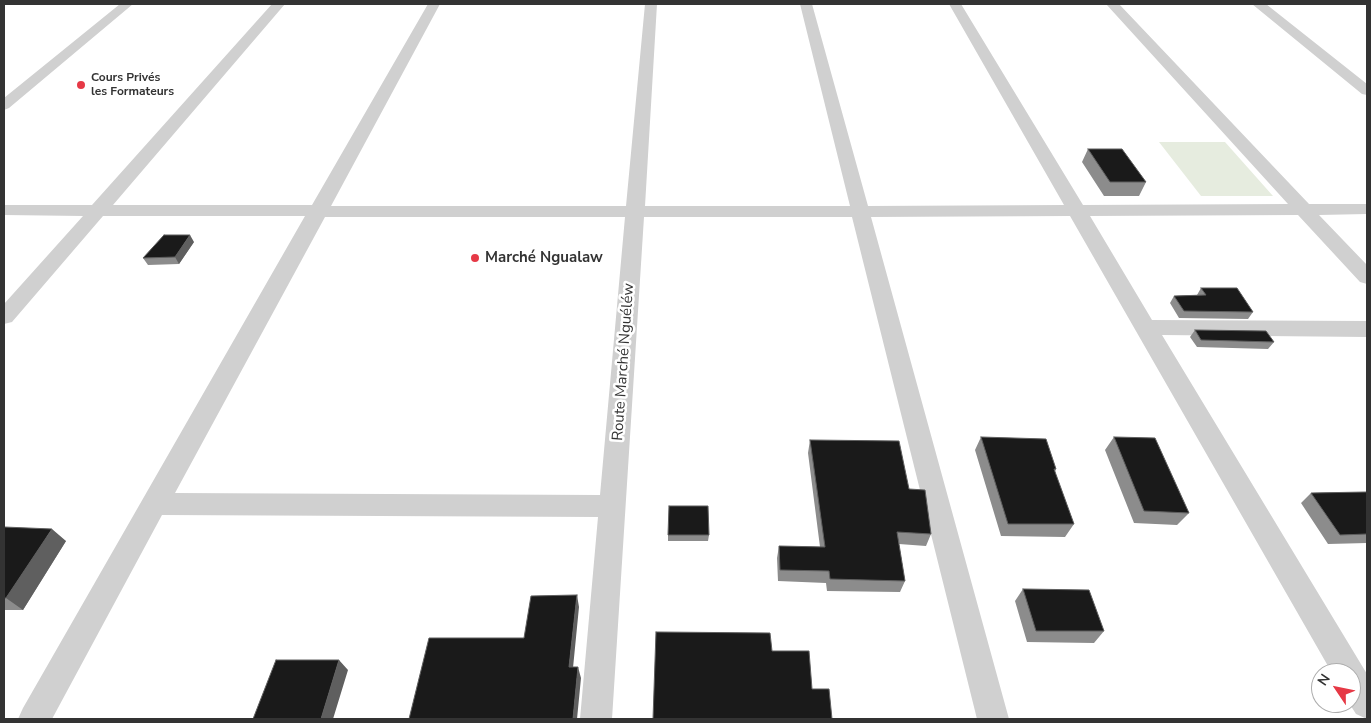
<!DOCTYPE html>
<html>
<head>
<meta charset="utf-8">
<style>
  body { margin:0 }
  #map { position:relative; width:1371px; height:723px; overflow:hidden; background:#fff; font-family:"Nunito Sans",sans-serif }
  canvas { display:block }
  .frame { position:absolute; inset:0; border:5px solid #333; pointer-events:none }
  .north { position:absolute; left:1311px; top:663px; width:50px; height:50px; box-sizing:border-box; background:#fff; border:1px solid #adadad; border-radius:50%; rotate:304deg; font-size:14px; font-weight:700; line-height:20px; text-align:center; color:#333 }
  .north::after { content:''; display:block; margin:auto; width:18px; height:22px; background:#e63946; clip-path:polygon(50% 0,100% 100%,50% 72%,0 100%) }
</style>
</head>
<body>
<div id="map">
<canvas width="1371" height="723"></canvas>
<div class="frame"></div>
<div class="north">N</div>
</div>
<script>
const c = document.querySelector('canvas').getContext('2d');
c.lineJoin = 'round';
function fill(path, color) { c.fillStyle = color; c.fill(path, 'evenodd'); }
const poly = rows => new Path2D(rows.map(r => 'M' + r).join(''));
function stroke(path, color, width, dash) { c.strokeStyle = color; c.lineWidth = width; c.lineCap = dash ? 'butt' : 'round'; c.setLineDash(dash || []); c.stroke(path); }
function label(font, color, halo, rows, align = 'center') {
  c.font = font + ' "Nunito Sans",sans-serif'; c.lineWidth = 5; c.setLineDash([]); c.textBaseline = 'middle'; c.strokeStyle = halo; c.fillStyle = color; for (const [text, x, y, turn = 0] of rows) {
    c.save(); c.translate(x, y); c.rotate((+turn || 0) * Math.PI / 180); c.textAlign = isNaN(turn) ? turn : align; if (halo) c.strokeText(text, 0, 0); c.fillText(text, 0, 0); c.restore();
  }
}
const green = poly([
  [1159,142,1225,142,1273,196,1201,196]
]);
const street = poly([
  [120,4,133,4,9,108,4,110,4,98,120,4],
  [272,4,285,4,113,205,312,205,428,4,440,4,331,206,626,206,645,4,657,4,645,206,850,206,800,4,812,4,868,206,1064,205,949,4,961,4,1083,205,1288,204,1106,4,1119,4,1309,204,1367,204,1367,214,1319,215,1367,265,1367,284,1360,282,1298,215,1090,216,1152,320,1367,321,1367,337,1162,335,1367,674,1367,719,1356,714,1349,703,1351,703,1351,673,1332,673,1070,216,871,217,1009,719,977,719,852,217,644,217,612,719,580,719,598,517,162,515,52,719,18,719,23,708,305,216,103,216,12,322,4,324,4,304,83,216,4,215,4,205,92,205,272,4],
  [325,217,625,217,600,495,175,493,325,217],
  [1252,4,1266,4,1367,84,1367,95,1362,94,1252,4]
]);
const wall = poly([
  [1088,149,1146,182,1139,196,1104,196,1082,162],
  [194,242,179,264,148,265,143,258],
  [1201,288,1253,312,1248,319,1179,318,1170,303,1174,296,1197,295],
  [1195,330,1274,342,1268,349,1197,347,1190,337],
  [981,437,1056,469,1055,472,1074,524,1065,537,1001,536,975,450],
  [1114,437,1189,513,1177,525,1134,523,1105,450],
  [810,440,909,489,931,534,926,546,899,544,905,581,900,592,827,591,826,583,778,581,777,558,779,546,820,547,808,453],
  [1367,492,1367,543,1328,544,1301,503,1311,493],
  [4,527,66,541,23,610,4,610],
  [668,535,709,535,708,541,668,541],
  [1023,589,1104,631,1094,643,1027,642,1015,601]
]);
const shadedWall = poly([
  [190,235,194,242,179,264,175,257],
  [52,529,66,541,23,610,6,598],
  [577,595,579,607,572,678,569,667],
  [339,660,348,670,333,719,321,719],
  [578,667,581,678,577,719,573,719]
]);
const building = poly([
  [1088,149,1122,149,1146,182,1110,182,1088,149],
  [164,235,190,235,175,257,143,258,164,235],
  [1201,288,1237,288,1253,312,1184,311,1174,296,1206,295,1201,288],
  [1195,330,1266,331,1274,342,1201,340,1195,330],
  [981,437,1046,439,1056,469,1054,469,1074,524,1008,524,981,437],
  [1114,437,1155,438,1189,513,1144,511,1114,437],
  [810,440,899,441,909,489,925,490,931,534,897,532,905,581,830,579,829,571,780,570,779,546,825,547,810,440],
  [1367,492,1367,534,1340,535,1311,493,1367,492],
  [669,506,708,506,709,535,668,535,669,506],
  [4,527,52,529,6,598,4,598,4,527],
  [1023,589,1089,590,1104,631,1036,631,1023,589],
  [577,595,569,667,578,667,573,719,409,719,429,638,524,638,531,596,577,595],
  [656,632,770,633,772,651,809,651,812,689,829,689,832,719,653,719,656,632],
  [276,660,339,660,321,719,253,719,276,660]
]);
const markers = [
  [81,85,5,"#e63946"],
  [475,258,5,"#e63946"]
];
const farPoinames = [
  ["Cours Privés",91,78],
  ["les Formateurs",91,92]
];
const poiNames = [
  ["Marché Ngualaw",485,258]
];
const streetNames = [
  ["Route Marché Nguéléw",624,362,-86]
];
fill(green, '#e6ecdf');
fill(street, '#d0d0d0');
fill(wall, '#8c8c8c');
fill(shadedWall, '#5f5f5f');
fill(building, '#1a1a1a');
stroke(building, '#5f5f5f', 1);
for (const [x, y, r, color] of markers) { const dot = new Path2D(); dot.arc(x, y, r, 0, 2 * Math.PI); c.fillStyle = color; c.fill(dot); stroke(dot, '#fff', 2); }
label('bold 12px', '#333', '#fff', farPoinames, 'left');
label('bold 15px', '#333', '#fff', poiNames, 'left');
label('15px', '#333', '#fff', streetNames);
</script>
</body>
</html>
